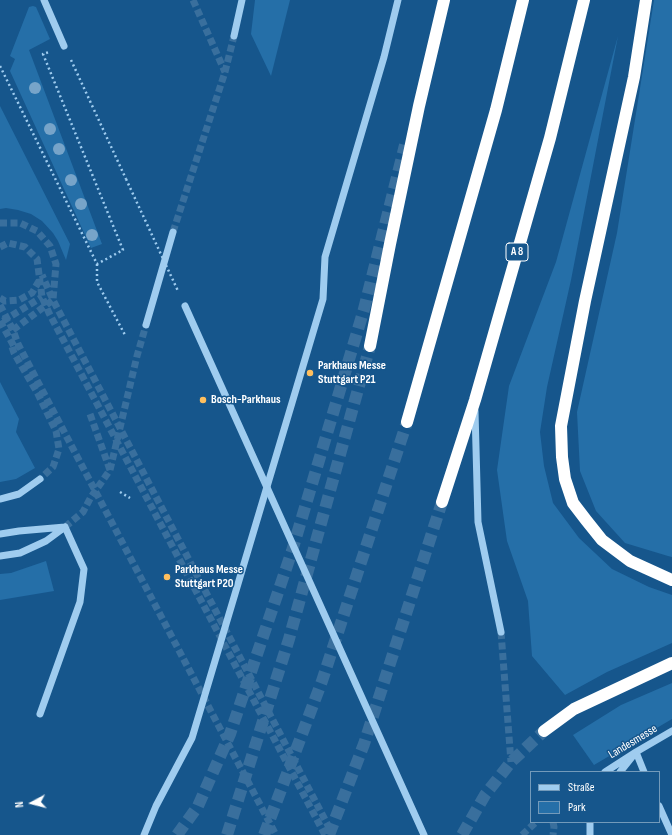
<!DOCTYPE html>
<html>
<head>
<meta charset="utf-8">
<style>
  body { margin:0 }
  #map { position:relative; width:672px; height:835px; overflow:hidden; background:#16568c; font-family:"Sofia Sans Condensed",sans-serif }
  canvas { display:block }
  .legend { position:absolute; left:530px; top:771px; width:130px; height:52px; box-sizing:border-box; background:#16568c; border:1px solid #739aba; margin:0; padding:5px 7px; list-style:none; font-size:12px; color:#fff }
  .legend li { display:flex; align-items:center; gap:8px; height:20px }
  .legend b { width:20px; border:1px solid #739aba }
  .north { position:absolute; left:12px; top:783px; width:40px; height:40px; -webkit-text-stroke:3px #16568c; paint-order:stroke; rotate:263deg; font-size:11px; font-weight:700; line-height:16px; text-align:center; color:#fff }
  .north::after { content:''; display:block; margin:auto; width:14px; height:18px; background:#fff; clip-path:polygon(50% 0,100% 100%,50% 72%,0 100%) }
</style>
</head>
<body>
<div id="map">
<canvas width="672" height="835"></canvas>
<ul class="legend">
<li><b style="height:5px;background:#9fccef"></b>Straße</li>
<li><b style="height:11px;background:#256fa8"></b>Park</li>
</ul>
<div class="north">N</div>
</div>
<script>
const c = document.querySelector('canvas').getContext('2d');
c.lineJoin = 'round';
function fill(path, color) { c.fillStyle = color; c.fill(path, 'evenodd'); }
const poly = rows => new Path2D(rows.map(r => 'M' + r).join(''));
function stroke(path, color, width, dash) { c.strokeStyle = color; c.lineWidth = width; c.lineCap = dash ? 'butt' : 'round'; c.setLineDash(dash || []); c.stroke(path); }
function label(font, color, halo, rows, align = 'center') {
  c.font = font + ' "Sofia Sans Condensed",sans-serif'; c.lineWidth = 3; c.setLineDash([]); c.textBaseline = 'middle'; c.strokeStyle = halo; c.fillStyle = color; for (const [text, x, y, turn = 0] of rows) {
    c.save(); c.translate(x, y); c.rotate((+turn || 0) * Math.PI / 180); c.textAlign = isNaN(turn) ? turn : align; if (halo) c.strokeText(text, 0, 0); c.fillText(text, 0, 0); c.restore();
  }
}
const green = poly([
  [255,0,290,0,271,76,251,34],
  [654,0,672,0,672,557,668,556,625,543,596,511,580,471,577,412,617,233],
  [33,6,36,7,50,39,29,50,102,244,91,248,10,71,15,59,10,56,29,7],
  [618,36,571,280,547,387,540,432,544,466,553,503,579,538,612,569,649,587,672,595,672,643,607,672,565,695,532,656,528,601,507,541,497,470,509,386,556,262],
  [0,106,70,244,66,260,58,241,53,233,42,221,31,214,18,210,6,208,0,209],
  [0,382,19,419,16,432,35,468,16,479,0,482],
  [46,561,54,591,0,600,0,574,11,573],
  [672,683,672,719,594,765,573,735,621,705]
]);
const minorTunnel = poly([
  [193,0,225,72],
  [0,223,20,223,37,231,50,246,56,264,53,300,333,835],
  [173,232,225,72,234,36],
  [0,247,8,243,25,247,37,259,42,297,49,313,325,835],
  [0,298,5,301,19,300,32,293,39,281,39,278],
  [0,305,13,330,18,344,276,835],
  [0,321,16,350],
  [3,321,42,297],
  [13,330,53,300,42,275],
  [12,347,14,353,38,394,56,431,59,449,53,467,40,479],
  [90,414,110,470],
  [65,527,83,512,91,497,110,470,137,356,146,325],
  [501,632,511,762],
  [553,822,554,827,553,835],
  [522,835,536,822]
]);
const highwayTunnel = poly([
  [177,835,198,806,230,734,292,551,364,309,405,145],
  [227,835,289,639,370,346],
  [264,835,322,681,407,422],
  [329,835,364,744,442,502],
  [462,835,485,795,511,762,544,731]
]);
const path = poly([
  [71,60,126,179],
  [0,66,97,264,123,250,43,54,49,52],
  [97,264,97,282,125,335],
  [120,492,130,498]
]);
const minor = poly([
  [44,0,64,46],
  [234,36,242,0],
  [146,325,173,232],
  [475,411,478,522,501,632],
  [0,499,19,494,40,479],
  [0,534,19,531,65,527],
  [0,556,20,553,46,541,65,527],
  [40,714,80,602,84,569,65,527],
  [636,752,644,772],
  [605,772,636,752,672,731],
  [620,772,632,757],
  [659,806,672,835],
  [590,822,590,835],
  [144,835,156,806,192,738,323,299,325,257,384,57,398,0]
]);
const highway = poly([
  [646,0,634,77,585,301,561,426,562,457,565,479,573,503,586,520,602,540,630,561,672,580],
  [370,346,390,244,419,106,444,0],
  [407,422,496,110,523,0],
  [442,502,475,400,550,138,584,0],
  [544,731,574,709,672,663]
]);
const pathBridge = poly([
  [126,179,178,291]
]);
const minorBridge = poly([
  [185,306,424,835]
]);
const trees = [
  [35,88],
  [50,129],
  [59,149],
  [71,180],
  [81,204],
  [92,235]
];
const markers = [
  [310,373,4,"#ffbf5e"],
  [203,400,4,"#ffbf5e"],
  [167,577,4,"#ffbf5e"]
];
const shields = [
  [517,252,22]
];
const shieldNames = [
  ["A 8",517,252]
];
const poiNames = [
  ["Parkhaus Messe",318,366],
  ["Stuttgart P21",318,380],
  ["Bosch-Parkhaus",211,400],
  ["Parkhaus Messe",175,570],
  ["Stuttgart P20",175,584]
];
const streetNames = [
  ["Landesmesse",633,742,-31]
];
fill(green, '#256fa8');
stroke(minorTunnel, '#396f9d', 7, [7, 3.5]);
stroke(highwayTunnel, '#396f9d', 12, [12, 6]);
stroke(path, '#9fccef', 2.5, [2, 3]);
stroke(minor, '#9fccef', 7);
stroke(highway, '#fff', 12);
stroke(pathBridge, '#9fccef', 2.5, [2, 3]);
stroke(minorBridge, '#9fccef', 7);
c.fillStyle = '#77a4c9';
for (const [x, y] of trees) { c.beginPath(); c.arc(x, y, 6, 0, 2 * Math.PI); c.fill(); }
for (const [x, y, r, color] of markers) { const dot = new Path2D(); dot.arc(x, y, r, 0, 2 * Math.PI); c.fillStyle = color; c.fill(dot); stroke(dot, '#16568c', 1.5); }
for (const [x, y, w] of shields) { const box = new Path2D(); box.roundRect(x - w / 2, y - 9, w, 18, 3); c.fillStyle = '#16568c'; c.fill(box); stroke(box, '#fff', 1); }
label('bold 11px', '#fff', null, shieldNames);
label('bold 12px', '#fff', '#16568c', poiNames, 'left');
label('12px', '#fff', '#16568c', streetNames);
</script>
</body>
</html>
